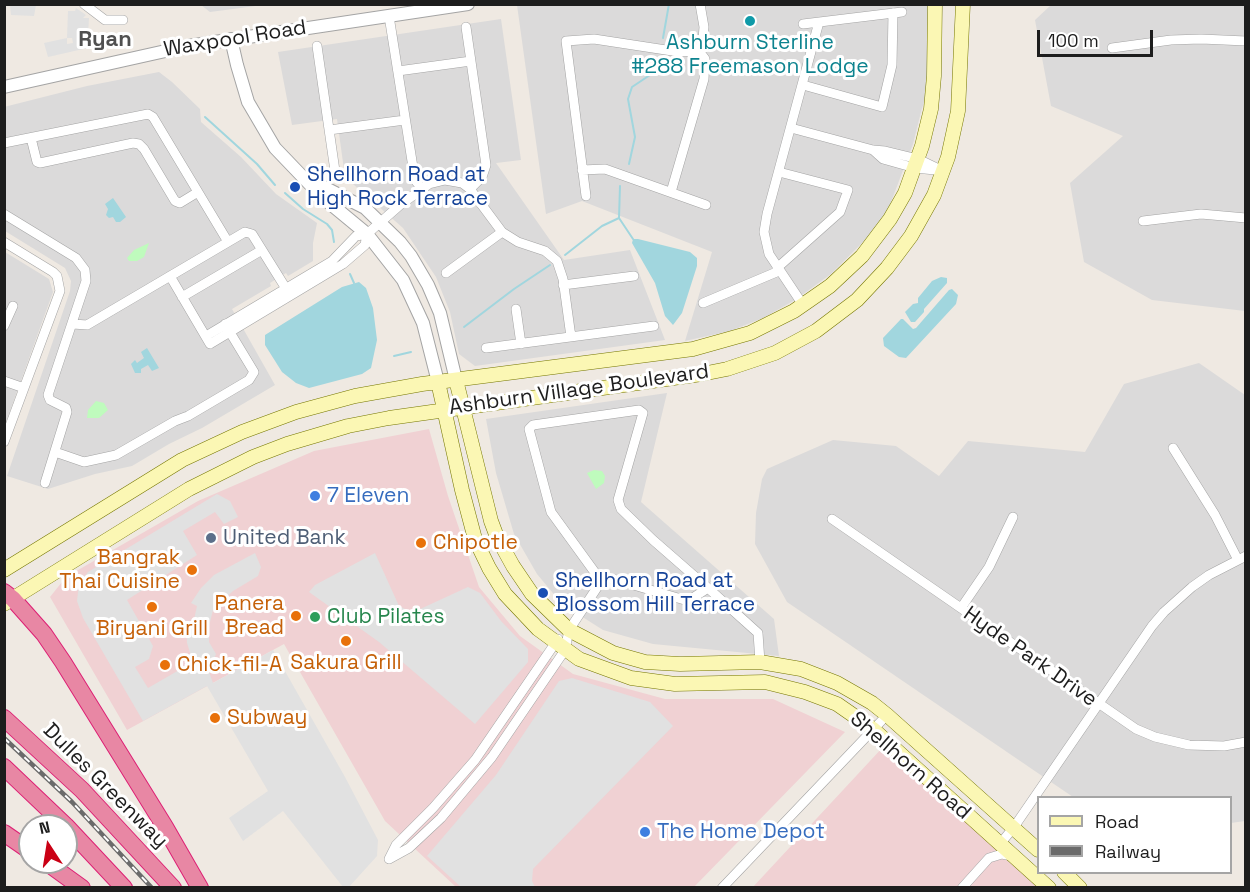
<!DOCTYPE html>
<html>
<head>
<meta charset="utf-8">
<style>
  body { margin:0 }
  #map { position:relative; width:1250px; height:892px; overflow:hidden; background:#efe9e2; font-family:"Space Grotesk",sans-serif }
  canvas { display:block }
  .frame { position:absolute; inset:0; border:6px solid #1d1d1d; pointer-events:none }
  .legend { position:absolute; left:1037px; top:796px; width:195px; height:78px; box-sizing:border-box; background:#fff; border:2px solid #a5a5a5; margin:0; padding:8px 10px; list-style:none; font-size:18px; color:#1d1d1d }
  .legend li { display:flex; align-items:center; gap:12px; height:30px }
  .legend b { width:30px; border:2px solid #a5a5a5 }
  .north { position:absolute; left:18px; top:814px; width:60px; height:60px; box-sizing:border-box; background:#fff; border:2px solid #a5a5a5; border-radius:50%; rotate:348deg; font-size:16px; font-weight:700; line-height:24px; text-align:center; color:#1d1d1d }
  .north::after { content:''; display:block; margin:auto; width:21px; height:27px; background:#ca0015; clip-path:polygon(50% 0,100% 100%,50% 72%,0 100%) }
  .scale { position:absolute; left:1037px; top:30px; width:116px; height:27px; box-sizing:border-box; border:3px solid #1d1d1d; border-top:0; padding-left:8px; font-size:18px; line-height:21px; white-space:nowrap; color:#1d1d1d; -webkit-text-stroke:4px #fff; paint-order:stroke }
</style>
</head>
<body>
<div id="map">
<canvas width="1250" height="892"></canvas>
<div class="frame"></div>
<ul class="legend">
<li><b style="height:8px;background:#fbf7b4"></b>Road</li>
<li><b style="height:8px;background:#6b6b6b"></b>Railway</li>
</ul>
<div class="north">N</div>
<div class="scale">100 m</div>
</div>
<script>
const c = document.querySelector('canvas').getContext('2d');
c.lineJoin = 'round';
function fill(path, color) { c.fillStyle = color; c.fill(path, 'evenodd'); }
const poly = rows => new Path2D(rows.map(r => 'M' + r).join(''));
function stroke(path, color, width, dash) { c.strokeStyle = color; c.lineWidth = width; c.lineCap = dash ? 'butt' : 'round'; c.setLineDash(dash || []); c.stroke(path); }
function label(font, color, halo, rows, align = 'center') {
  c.font = font + ' "Space Grotesk",sans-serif'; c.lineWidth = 6; c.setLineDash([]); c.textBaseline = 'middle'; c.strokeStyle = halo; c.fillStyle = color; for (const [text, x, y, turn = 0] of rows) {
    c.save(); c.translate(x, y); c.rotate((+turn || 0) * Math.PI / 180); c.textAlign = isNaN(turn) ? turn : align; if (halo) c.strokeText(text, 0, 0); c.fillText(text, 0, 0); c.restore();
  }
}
const residential = poly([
  [201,5,263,5,210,12],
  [517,5,929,5,928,93,922,108,913,144,888,210,872,233,831,274,795,300,763,318,730,331,685,341,712,252,582,201,546,214],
  [1051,5,1245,5,1245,311,1152,300,1084,262,1070,183,1123,136,1051,106,1035,20],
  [501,19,521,160,496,163,564,260,630,250,665,340,475,366,459,354,450,312,436,277,403,228,345,177,337,119,292,125,278,52],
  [159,72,172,82,200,109,201,122,241,157,276,194,317,223,313,243,313,261,288,276,286,273,270,283,271,286,232,309,275,385,202,428,169,444,132,466,95,474,48,489,7,476,70,291,71,281,65,268,5,231,4,107,87,86],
  [5,252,49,279,53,292,5,425],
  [1199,363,1245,395,1245,821,1231,823,1230,798,1073,797,787,602,755,544,756,513,762,479,767,469,833,440,896,446,939,476,968,441,1085,452,1124,384],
  [667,393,641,502,774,619,779,656,653,644,603,630,562,604,537,574,514,534,496,473,486,419]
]);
const commercial = poly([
  [429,429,448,496,479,587,520,636,573,674,665,699,773,699,845,732,694,887,456,887,385,821,284,644,127,730,50,597,66,577,198,501,314,451],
  [883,747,1037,887,752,888]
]);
const park = poly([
  [149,243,144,257,137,261,129,261,127,258,134,250],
  [96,401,104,403,108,410,99,418,87,418,88,410],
  [594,470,602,471,605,476,604,483,596,489,587,473]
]);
const parking = poly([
  [10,5,36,5,34,16,11,15],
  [76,8,86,15,83,18,89,18,88,35,83,35,81,38,87,39,90,37,90,34,96,32,104,37,105,44,48,57,44,43,67,38,67,44,73,43,72,38,67,38,68,11,75,11],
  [217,494,230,501,238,517,224,524,215,512,183,531,197,555,127,600,153,646,149,659,135,667,148,688,193,662,187,643,186,625,193,624,197,606,191,603,201,588,214,575,255,553,261,567,258,576,233,591,213,610,209,626,209,642,216,654,209,672,213,683,273,650,345,777,378,840,377,856,349,887,343,887,283,811,243,841,229,818,268,791,207,686,143,721,83,618,77,601,79,584,88,572],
  [375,553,399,606,407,610,418,610,468,587,480,593,501,621,528,649,528,662,475,724,379,642,309,592,315,585],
  [572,678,650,702,673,726,533,869,532,881,535,887,461,887,427,856,496,775,559,681]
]);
const water = poly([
  [113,198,126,217,120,222,116,222,113,217,109,218,106,215,108,209,105,204],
  [633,239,638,239,690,252,697,258,697,266,682,313,673,325,665,316,655,283,632,243],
  [941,277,947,278,947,283,924,309,924,312,915,322,911,322,905,312,913,304,918,303,918,298,932,281],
  [359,282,366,288,373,308,377,340,371,368,362,374,309,388,296,383,282,372,265,345,265,335,342,287],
  [952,289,958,295,956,304,906,358,899,357,884,346,883,338,901,319,903,319,913,329,916,328,949,290],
  [147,348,159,368,152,371,148,365,141,369,141,373,135,373,131,364,135,360,137,363,144,358,141,352]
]);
const stream = poly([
  [663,38,669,4],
  [205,117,257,164,275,185],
  [629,164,635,137,628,99,632,87,653,73,659,59],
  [620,186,619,218,633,239],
  [285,193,303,209,327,224,332,230,334,242],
  [565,255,602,226,619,218],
  [350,274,354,283],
  [464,327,514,289,550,265],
  [394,356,411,352]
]);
const minor = poly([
  [84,4,105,20,123,20],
  [389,16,415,180,422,189],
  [803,24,902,12],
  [466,27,486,165,482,177,470,189],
  [317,46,335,171],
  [1112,48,1171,40,1201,39,1246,41],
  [398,71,471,61],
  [803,85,882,107,892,65,893,13],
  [791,128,873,150,885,151,918,159,943,171],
  [329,130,405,120],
  [31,138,37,162,40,163,133,143,139,144,144,149,175,201,180,203,198,192],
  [4,143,148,114,153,117,228,242],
  [873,150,883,159,915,168,935,170],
  [582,170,605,169,706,205],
  [671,192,704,79,705,59,699,51,703,39,704,27,700,4],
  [586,196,566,41,594,39,679,52,699,51],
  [4,214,76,258,85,270,86,281,48,395,50,400,66,408,67,412,45,483],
  [1143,221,1201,214,1246,218],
  [367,234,400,205,429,184,445,180,462,183,470,189,502,232,518,242,545,251,557,261,563,279,571,337],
  [4,242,53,272,57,276,60,291,4,442],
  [777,268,840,212,848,190,779,172],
  [446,273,502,232],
  [170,276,210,344,343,264,365,245,367,234],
  [563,285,634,276],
  [182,297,262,250],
  [703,303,779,271],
  [803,305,769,254,764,232,767,214,819,22],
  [516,309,521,344],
  [73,324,87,325,245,232,252,234,290,295],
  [4,326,13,306],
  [206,336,332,261,356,236,367,234],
  [486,348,654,326],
  [4,381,24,388],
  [1173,448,1215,515,1238,560],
  [55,452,84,462,116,455,175,421,188,416,249,380,254,372,225,324],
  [832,519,1136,729,1155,737,1189,745,1224,746,1246,742],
  [708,588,688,601,596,574,551,512,529,429,533,425,639,410,643,413,618,500,621,509,653,540,708,588,758,633,760,662],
  [961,608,989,567,1013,517],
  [1000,844,1014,827,1152,626,1164,612,1192,587,1209,575,1246,556],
  [389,859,409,848,441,818,492,757,565,650,569,630,604,577],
  [389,859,396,845,433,808,475,760,558,639],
  [722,888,887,715],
  [962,888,989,858,1002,854,1012,856]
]);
const tertiary = poly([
  [231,39,237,65,248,102,275,148,321,196,367,234,403,280,423,323,438,382],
  [4,87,188,46,468,4],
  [310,180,365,208,400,242,411,256,428,285,440,313,456,380]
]);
const secondary = poly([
  [456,380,491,521,497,537,513,566,532,594,569,630,613,653,645,662,680,664,760,662,801,669,837,683,872,703,887,715,1038,850],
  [438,382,462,490,475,539,489,568,505,594,538,629,579,659,631,678,675,684,765,682,805,692,837,704,873,729,1049,888],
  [4,570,182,460,242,432,296,412,355,396,422,384,693,349,750,333,794,311,830,286,862,256,890,219,905,193,922,146,931,109,934,76,935,4],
  [4,604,189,489,253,457,287,444,348,426,389,418,702,374,727,369,775,353,816,331,857,300,887,268,911,236,934,195,948,157,958,111,963,4],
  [1064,872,1080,888]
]);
const motorway = poly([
  [4,592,13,599,44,634,63,662,165,827,200,888],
  [4,718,82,790,173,888],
  [4,767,66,826],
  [66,826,124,888],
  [4,833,30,851],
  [46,862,82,888]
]);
const rail = poly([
  [4,738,72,802,152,888]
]);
const markers = [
  [750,21,6,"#0f9aa8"],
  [295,187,6,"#1a4fb4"],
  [315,496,6,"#3f7fe0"],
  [211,538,6,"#5c6f8a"],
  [421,543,6,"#e8710a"],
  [192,570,6,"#e8710a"],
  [543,593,6,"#1a4fb4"],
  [152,607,6,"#e8710a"],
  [296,616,6,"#e8710a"],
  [315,617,6,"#2e9e5b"],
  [346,641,6,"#e8710a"],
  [165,665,6,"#e8710a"],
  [215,718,6,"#e8710a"],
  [645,832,6,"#3f7fe0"]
];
const streetNames = [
  ["Waxpool Road",235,39,-9],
  ["Ashburn Village Boulevard",579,390,-8],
  ["Hyde Park Drive",1030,657,35],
  ["Shellhorn Road",910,766,41],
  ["Dulles Greenway",105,786,45]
];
const cultureNames = [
  ["Ashburn Sterline",750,43],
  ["#288 Freemason Lodge",750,67]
];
const transitNames = [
  ["Shellhorn Road at",307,175],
  ["High Rock Terrace",307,199],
  ["Shellhorn Road at",555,581],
  ["Blossom Hill Terrace",555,605]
];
const shopNames = [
  ["7 Eleven",327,496],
  ["The Home Depot",657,832]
];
const serviceNames = [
  ["United Bank",223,538]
];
const foodNames = [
  ["Chipotle",433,543],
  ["Bangrak",180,558,"right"],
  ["Thai Cuisine",180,582,"right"],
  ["Panera",284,604,"right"],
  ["Bread",284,628,"right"],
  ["Biryani Grill",152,629,"center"],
  ["Sakura Grill",346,663,"center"],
  ["Chick-fil-A",177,665],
  ["Subway",227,718]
];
const leisureNames = [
  ["Club Pilates",327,617]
];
const neighbourhoodNames = [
  ["Ryan",105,40]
];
fill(residential, '#dbdada');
fill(commercial, '#f0d1d3');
fill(park, '#bffbbd');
fill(parking, '#e1e1e1');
fill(water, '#a1d6de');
stroke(stream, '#a1d6de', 2);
stroke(minor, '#a4a4a4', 10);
stroke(tertiary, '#a4a4a4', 14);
stroke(secondary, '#757602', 15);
stroke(motorway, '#dd1f74', 18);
stroke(minor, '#fff', 9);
stroke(tertiary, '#fff', 12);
stroke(secondary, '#fbf7b4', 14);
stroke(motorway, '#e887a4', 16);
stroke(rail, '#6b6b6b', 4.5);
stroke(rail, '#fff', 2, [7]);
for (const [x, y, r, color] of markers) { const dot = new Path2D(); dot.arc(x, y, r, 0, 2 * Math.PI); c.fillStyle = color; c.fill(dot); stroke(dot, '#fff', 2); }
label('21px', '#1d1d1d', '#fff', streetNames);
label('21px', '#0d838f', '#fff', cultureNames);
label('21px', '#164399', '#fff', transitNames, 'left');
label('21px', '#366cbe', '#fff', shopNames, 'left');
label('21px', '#4e5e75', '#fff', serviceNames, 'left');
label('21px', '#c56008', '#fff', foodNames, 'left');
label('21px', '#27864d', '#fff', leisureNames, 'left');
label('bold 22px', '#505050', '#fff', neighbourhoodNames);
</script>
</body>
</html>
